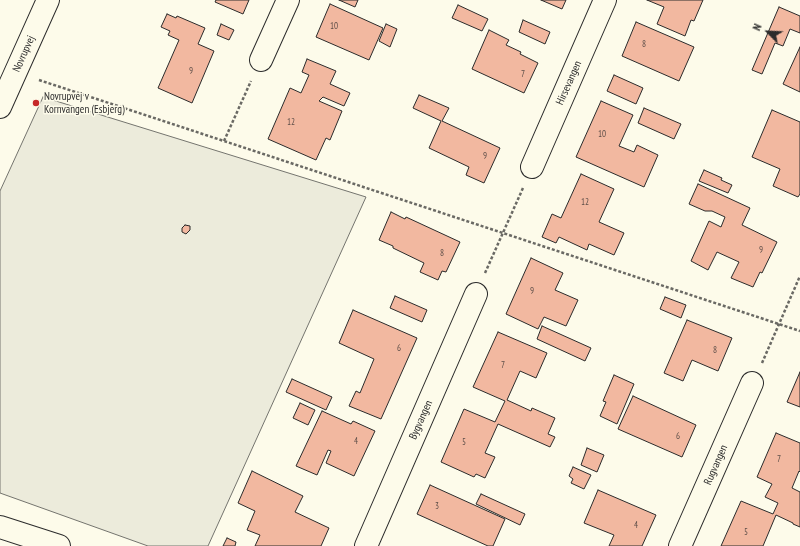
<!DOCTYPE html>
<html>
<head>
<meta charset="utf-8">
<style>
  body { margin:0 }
  #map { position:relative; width:800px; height:546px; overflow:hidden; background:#fdfbea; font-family:"PT Sans Narrow",sans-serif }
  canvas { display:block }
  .north { position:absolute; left:748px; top:12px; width:40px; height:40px; -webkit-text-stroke:3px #fdfbea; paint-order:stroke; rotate:294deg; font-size:11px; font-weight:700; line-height:16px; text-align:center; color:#2b2b2b }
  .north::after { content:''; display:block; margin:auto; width:14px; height:18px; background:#2b2b2b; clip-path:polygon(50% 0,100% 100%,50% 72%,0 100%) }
</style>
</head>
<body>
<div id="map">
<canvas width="800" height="546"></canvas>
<div class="north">N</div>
</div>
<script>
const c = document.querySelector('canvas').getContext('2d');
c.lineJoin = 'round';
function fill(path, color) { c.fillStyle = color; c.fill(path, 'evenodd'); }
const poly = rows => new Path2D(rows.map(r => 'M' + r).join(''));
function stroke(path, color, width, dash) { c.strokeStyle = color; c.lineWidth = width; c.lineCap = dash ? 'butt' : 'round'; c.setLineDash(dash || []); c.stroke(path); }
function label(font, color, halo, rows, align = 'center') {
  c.font = font + ' "PT Sans Narrow",sans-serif'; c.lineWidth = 3; c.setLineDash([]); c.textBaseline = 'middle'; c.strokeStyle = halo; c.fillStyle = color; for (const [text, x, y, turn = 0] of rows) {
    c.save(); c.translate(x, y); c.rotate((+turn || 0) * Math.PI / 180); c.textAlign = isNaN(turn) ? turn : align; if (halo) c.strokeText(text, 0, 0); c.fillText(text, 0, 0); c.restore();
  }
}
const green = poly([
  [43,97,366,197,208,546,148,546,0,493,0,191,43,97]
]);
const building = poly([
  [216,0,249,0,243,14,215,2,216,0],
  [339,0,358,0,355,7,339,0],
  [541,0,566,0,562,9,541,0],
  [647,0,703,0,694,21,691,20,685,36,657,24,664,7,647,0],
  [330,4,383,28,369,60,316,37,330,4],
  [458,5,488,19,482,31,452,18,458,5],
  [779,7,800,16,800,33,790,29,783,46,775,43,762,74,752,70,779,7],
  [167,14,176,18,177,16,205,28,198,44,214,51,192,103,158,88,179,40,168,35,170,31,161,27,167,14],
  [523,20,550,32,545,44,519,32,523,20],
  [636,22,694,47,679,81,622,56,636,22],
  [221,24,234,30,229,40,217,35,221,24],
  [386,24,397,29,390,47,379,41,386,24],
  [489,30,509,40,506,45,521,52,520,54,538,63,524,93,472,69,489,30],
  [800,47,800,92,783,84,800,47],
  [307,59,336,71,330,84,350,93,344,106,323,97,319,101,342,111,330,140,326,138,316,160,268,139,290,88,301,93,309,75,302,72,307,59],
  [614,75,643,88,636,104,607,91,614,75],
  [419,95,449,108,442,121,500,148,484,183,466,175,469,167,429,148,441,121,413,108,419,95],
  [601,101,633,115,619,146,634,152,637,145,658,155,644,187,576,157,601,101],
  [644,108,681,124,674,139,638,123,644,108],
  [772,110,800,122,800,194,798,197,773,186,780,169,752,157,772,110],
  [704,170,722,178,721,180,732,185,728,193,699,181,704,170],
  [581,174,614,189,599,222,624,233,614,255,589,244,587,250,559,237,556,243,542,237,552,214,561,218,581,174],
  [698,184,750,208,742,225,777,242,762,273,760,272,753,287,731,278,739,262,717,252,708,270,691,261,709,221,721,227,725,217,712,211,705,211,689,204,698,184],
  [391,212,405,219,406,217,460,242,446,272,442,271,438,280,420,272,424,263,393,248,393,246,379,240,391,212],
  [185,225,190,226,190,230,186,234,182,232,182,228,185,225],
  [531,258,563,273,555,290,578,300,566,326,544,317,538,329,506,314,531,258],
  [395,296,427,310,422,322,390,308,395,296],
  [665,297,686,305,681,318,660,309,665,297],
  [353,310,417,338,381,419,349,406,356,391,360,393,374,359,339,343,353,310],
  [687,320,732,338,718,371,692,360,683,381,664,373,687,320],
  [542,326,591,348,585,361,537,339,542,326],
  [498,332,547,353,536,378,520,371,507,400,531,411,532,408,555,418,548,434,555,437,550,447,498,424,485,453,495,457,485,478,476,474,474,477,441,462,464,409,495,422,505,401,473,387,498,332],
  [800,372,800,407,787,402,800,372],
  [614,375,634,384,617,424,600,416,606,402,603,401,614,375],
  [292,379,332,397,326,410,286,392,292,379],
  [633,396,696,425,682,457,618,429,633,396],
  [300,403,315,410,308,425,293,418,300,403],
  [322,411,351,424,353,421,375,431,354,476,326,463,331,451,328,450,317,475,296,466,322,411],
  [776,433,800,443,800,472,799,471,792,488,800,492,800,527,793,524,793,523,776,515,763,546,721,546,741,501,773,514,778,503,765,497,772,484,757,477,776,433],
  [587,448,604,455,597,472,581,465,587,448],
  [573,467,591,475,584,489,571,483,573,479,569,476,573,467],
  [252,471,303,496,295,512,329,528,321,546,255,546,260,535,247,530,255,511,238,503,252,471],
  [430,485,505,519,493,546,488,546,417,514,430,485],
  [598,490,656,515,642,546,609,546,614,535,584,523,598,490],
  [481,494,525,514,520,525,476,504,481,494],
  [227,538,236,542,235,546,223,546,227,538]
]);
const path = poly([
  [39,80,800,331],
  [224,141,251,81],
  [485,273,523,188],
  [762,363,800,276]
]);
const minor = poly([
  [261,60,288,0],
  [532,167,605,0],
  [0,527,59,546],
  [366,546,476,294],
  [680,546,752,383]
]);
const tertiary = poly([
  [0,107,48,0]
]);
const markers = [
  [36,103,4,"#c62828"]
];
const numberNames = [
  ["10",334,26],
  ["8",644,44],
  ["9",191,71],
  ["7",523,74],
  ["12",291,122],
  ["10",602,134],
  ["9",485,156],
  ["12",585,202],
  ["9",761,250],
  ["8",442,253],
  ["9",532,291],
  ["6",399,348],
  ["8",715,350],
  ["7",503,365],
  ["6",678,436],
  ["4",356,441],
  ["5",464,442],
  ["7",779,459],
  ["3",437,506],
  ["4",636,525],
  ["5",746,532]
];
const streetNames = [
  ["Novrupvej",24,54,-66],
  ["Hirsevangen",569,83,-66],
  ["Bygvangen",421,420,-66],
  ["Rugvangen",716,465,-66]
];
const poiNames = [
  ["Novrupvej v",44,97],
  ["Kornvangen (Esbjerg)",44,110]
];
fill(green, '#ecebdb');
stroke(green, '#74746e', 1);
fill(building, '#f2b8a0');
stroke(building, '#2b2b2b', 1);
stroke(minor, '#2b2b2b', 24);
stroke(tertiary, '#2b2b2b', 24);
stroke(path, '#6a6964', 2.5, [3, 2]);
stroke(minor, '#fdfbea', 22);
stroke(tertiary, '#fdfbea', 22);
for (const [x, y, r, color] of markers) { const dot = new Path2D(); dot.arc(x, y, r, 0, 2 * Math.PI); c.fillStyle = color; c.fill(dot); stroke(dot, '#fdfbea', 1.5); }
label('9px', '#5d4e48', null, numberNames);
label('11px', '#2b2b2b', '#fdfbea', streetNames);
label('11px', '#2b2b2b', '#fdfbea', poiNames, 'left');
</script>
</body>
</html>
